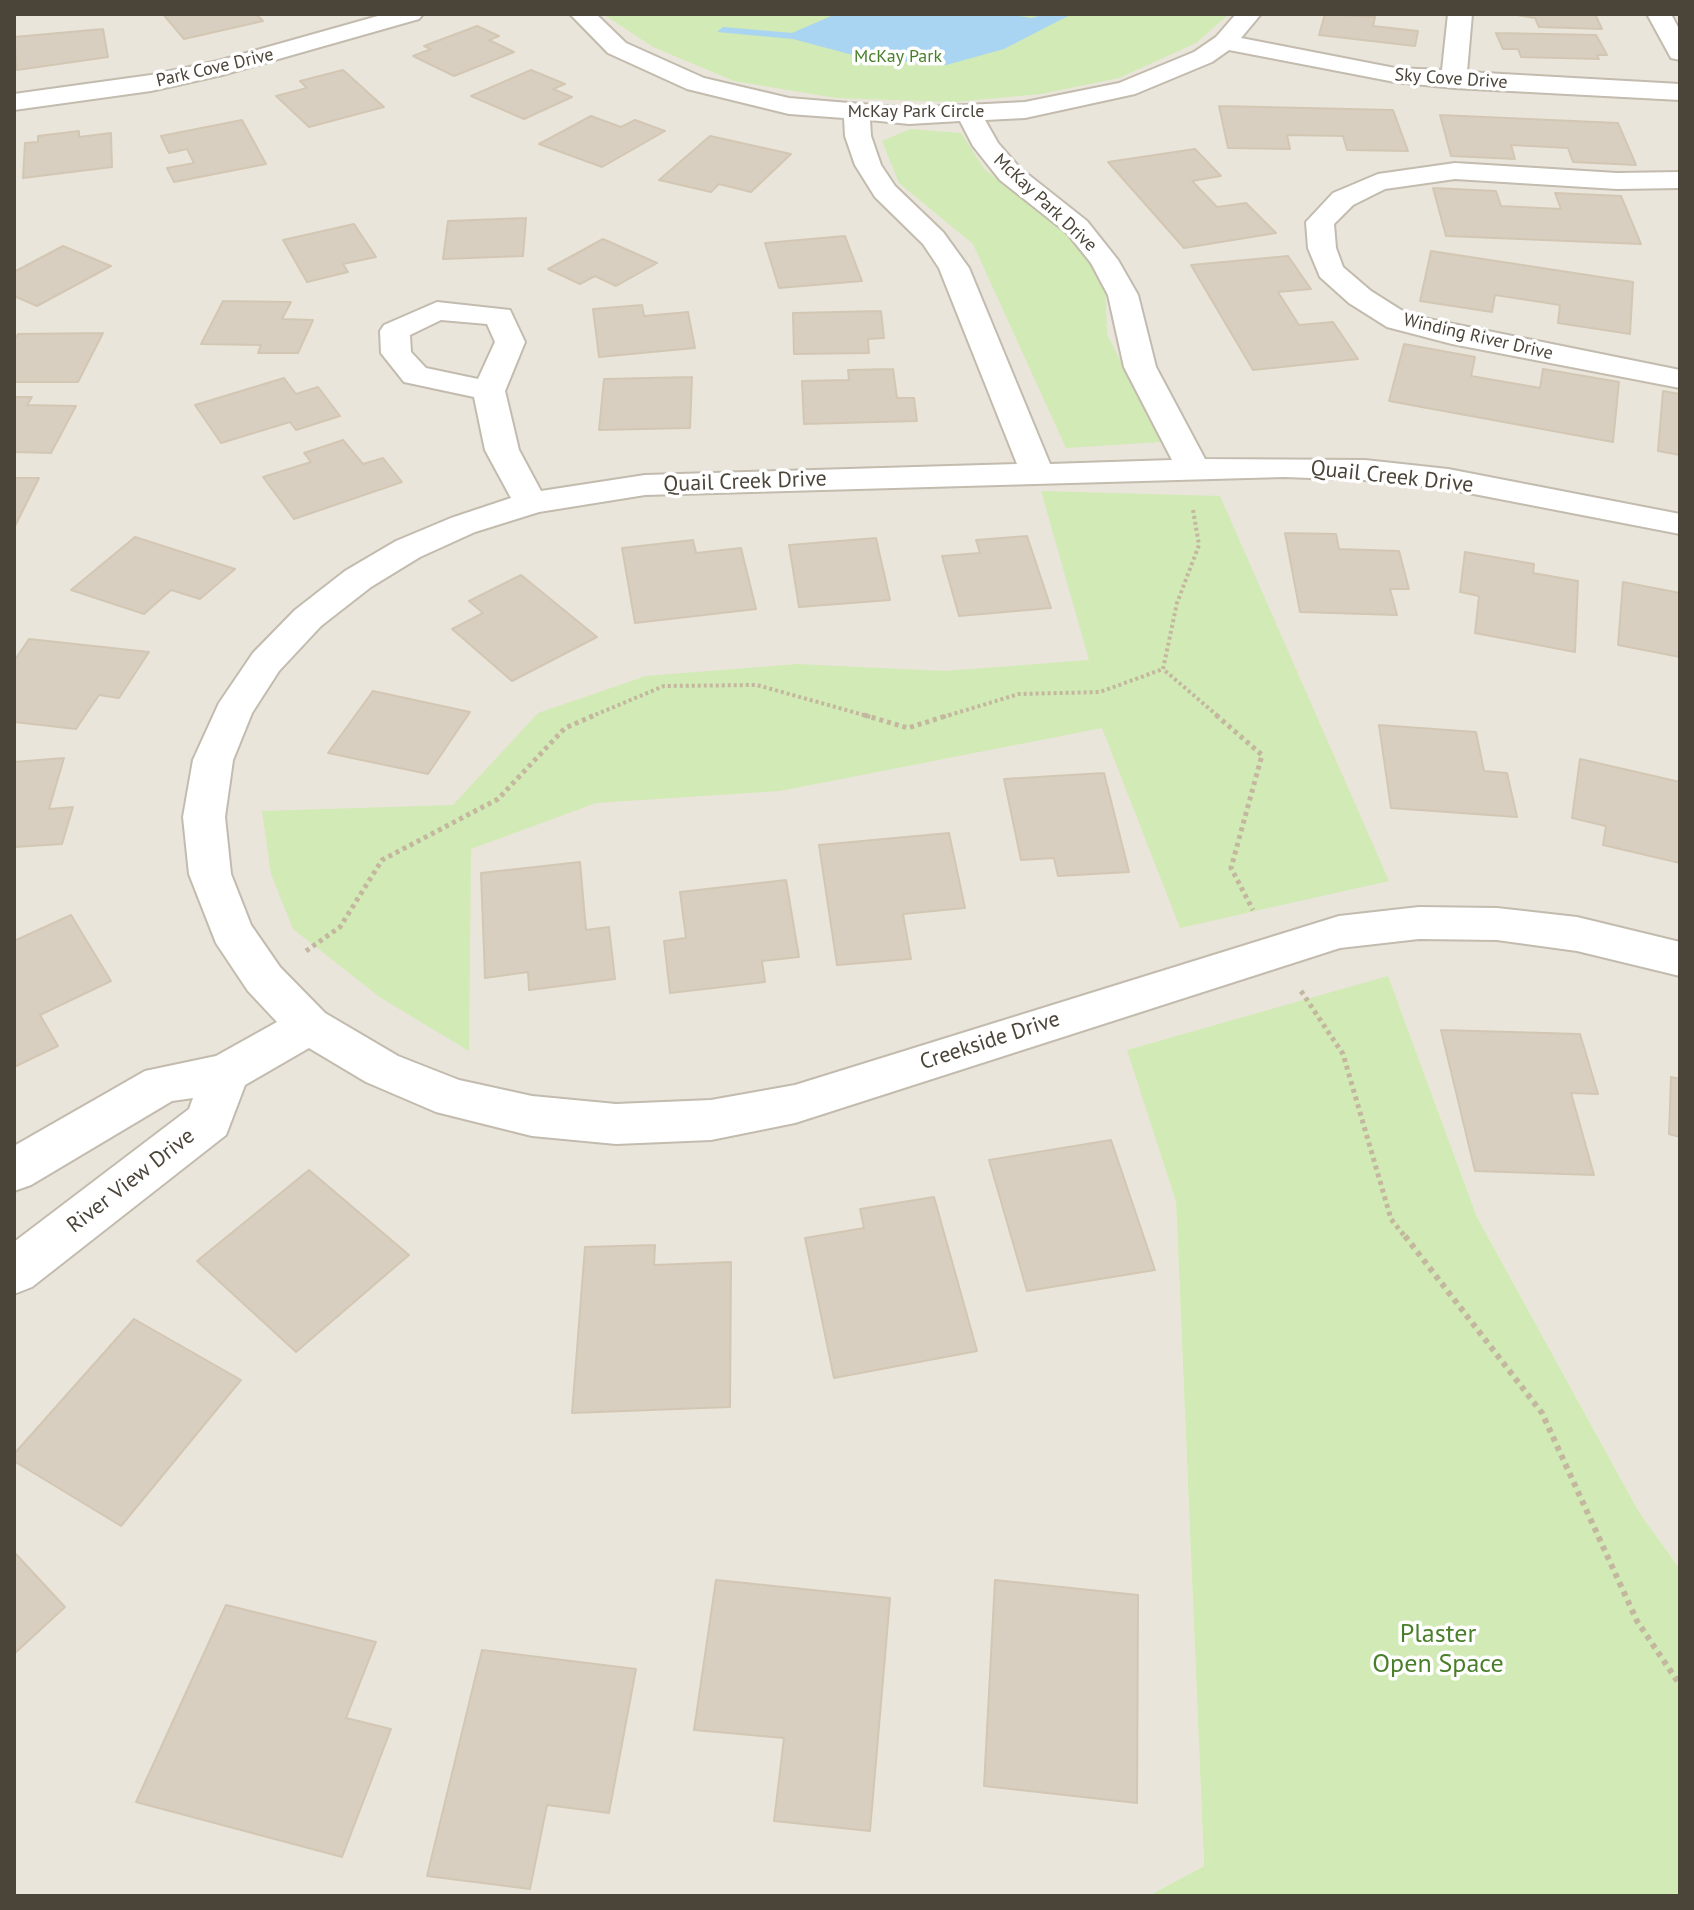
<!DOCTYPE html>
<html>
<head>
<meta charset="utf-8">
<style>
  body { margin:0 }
  #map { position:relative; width:1694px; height:1910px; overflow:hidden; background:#f6f3ec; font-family:"PT Sans",sans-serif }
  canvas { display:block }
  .frame { position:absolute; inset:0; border:16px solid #4b4439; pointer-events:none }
</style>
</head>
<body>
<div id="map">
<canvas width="1694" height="1910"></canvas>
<div class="frame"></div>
</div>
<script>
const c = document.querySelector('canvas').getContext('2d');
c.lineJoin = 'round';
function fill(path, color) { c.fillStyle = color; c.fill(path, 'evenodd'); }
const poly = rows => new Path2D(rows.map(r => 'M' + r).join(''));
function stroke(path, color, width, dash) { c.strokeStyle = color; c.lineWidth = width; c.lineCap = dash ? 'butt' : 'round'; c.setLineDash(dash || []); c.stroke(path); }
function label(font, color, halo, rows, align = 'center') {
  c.font = font + ' "PT Sans",sans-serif'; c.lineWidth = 7; c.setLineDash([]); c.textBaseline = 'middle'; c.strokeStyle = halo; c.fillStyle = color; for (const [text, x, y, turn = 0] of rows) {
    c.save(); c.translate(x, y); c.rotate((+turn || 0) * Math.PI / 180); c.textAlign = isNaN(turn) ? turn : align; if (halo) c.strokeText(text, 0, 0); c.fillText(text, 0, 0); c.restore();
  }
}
const residential = poly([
  [14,14,1680,14,1680,1569,1639,1512,1477,1217,1388,977,1128,1050,1176,1202,1204,1866,1148,1896,14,1896]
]);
const green = poly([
  [603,14,1229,14,1196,43,1119,78,1041,94,954,102,836,98,734,81,653,47],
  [910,129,961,133,985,170,1068,230,1105,283,1107,334,1161,442,1066,448,973,244,899,183,882,141],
  [1041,491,1220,496,1389,881,1180,928,1102,728,780,791,596,803,471,849,469,1051,381,998,293,929,271,874,262,811,453,805,538,713,646,676,797,664,945,671,1089,660],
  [1388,976,1477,1217,1639,1512,1680,1569,1680,1896,1148,1896,1204,1866,1176,1202,1127,1050]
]);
const water = poly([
  [836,14,1006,14,1032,18,1045,14,1068,16,1004,49,946,65,864,58,793,39,717,32,723,27,792,33]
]);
const building = poly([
  [163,14,256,14,263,21,184,39,163,14],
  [1325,14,1375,17,1373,26,1418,31,1415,46,1319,35,1325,14],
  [1511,14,1595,14,1602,29,1539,27,1535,18,1511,14],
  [477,26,499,36,489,40,514,52,454,76,413,56,431,49,424,46,477,26],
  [103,29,108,57,17,70,14,37,103,29],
  [1496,33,1596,35,1607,55,1597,55,1599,59,1521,57,1518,49,1503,49,1496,33],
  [343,70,384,107,309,127,276,96,307,88,300,81,343,70],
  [531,70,565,84,553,89,572,97,524,119,471,96,531,70],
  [1219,106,1393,110,1408,151,1347,150,1343,136,1287,135,1290,149,1228,148,1219,106],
  [1440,115,1618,123,1636,165,1573,162,1568,148,1511,145,1515,159,1451,156,1440,115],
  [591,116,621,127,635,120,665,131,602,167,539,144,591,116],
  [242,120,266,164,174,182,167,168,194,163,187,149,169,153,161,136,242,120],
  [79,131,79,137,111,133,112,167,23,178,25,143,38,142,38,136,79,131],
  [710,136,791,154,751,192,719,184,711,192,659,180,710,136],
  [1195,149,1221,176,1192,181,1217,207,1246,203,1276,233,1184,248,1108,162,1195,149],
  [1433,188,1496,191,1501,206,1561,209,1555,193,1621,196,1641,244,1446,236,1433,188],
  [526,218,523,256,443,259,448,221,526,218],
  [354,224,376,257,343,264,348,272,307,282,283,240,354,224],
  [845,236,862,281,779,288,765,243,845,236],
  [603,239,657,263,616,286,595,276,580,284,548,269,603,239],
  [63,246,111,266,37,306,14,296,14,272,63,246],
  [1431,251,1633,282,1630,334,1558,323,1560,305,1495,295,1492,312,1420,301,1431,251],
  [1288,256,1311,289,1278,292,1299,325,1333,322,1358,359,1253,370,1191,265,1288,256],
  [223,301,291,302,282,319,313,320,298,353,258,353,261,345,201,344,223,301],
  [642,305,644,316,688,312,695,348,599,357,593,309,642,305],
  [881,311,884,338,868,339,869,353,794,354,793,313,881,311],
  [103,333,78,382,14,382,14,341,18,334,103,333],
  [1404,344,1475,357,1471,376,1540,388,1543,369,1619,382,1613,442,1389,401,1404,344],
  [893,369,897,398,914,398,917,421,804,424,802,381,849,380,848,370,893,369],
  [692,377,690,428,599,430,604,379,692,377],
  [284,378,296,394,318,387,340,416,296,430,290,422,221,443,195,405,284,378],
  [1663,391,1680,394,1680,455,1658,451,1663,391],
  [14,397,32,397,27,405,76,406,51,453,14,452,14,397],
  [343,440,363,464,383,458,402,482,294,519,263,477,311,462,304,453,343,440],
  [14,478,39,478,14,528,14,478],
  [1285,533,1336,534,1339,549,1399,551,1409,589,1390,589,1397,615,1300,612,1285,533],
  [1027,536,1051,608,959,616,942,556,980,553,976,540,1027,536],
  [135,537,235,569,200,599,171,590,144,614,71,590,135,537],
  [876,538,890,600,799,607,789,545,876,538],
  [693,540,696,553,741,548,756,609,635,623,622,548,693,540],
  [1465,552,1534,564,1533,573,1578,581,1575,652,1475,633,1479,596,1460,592,1465,552],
  [521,575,597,637,512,681,452,629,483,613,469,601,521,575],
  [1623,582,1680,593,1680,657,1618,645,1623,582],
  [29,639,149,652,119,698,99,695,76,729,14,722,14,661,29,639],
  [373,691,470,712,428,774,328,753,373,691],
  [1379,725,1476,732,1484,771,1507,773,1517,817,1391,808,1379,725],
  [64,758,49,809,73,807,62,844,14,847,14,762,64,758],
  [1580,759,1680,782,1680,863,1603,845,1606,826,1572,818,1580,759],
  [1104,773,1129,872,1058,876,1054,858,1021,860,1004,779,1104,773],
  [949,833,965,908,903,914,911,959,837,965,819,845,949,833],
  [580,862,586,930,609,927,615,979,529,990,528,972,485,978,481,873,580,862],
  [786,880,799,957,762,961,765,982,670,993,664,941,686,938,680,892,786,880],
  [71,915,111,981,40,1015,58,1046,14,1067,14,941,71,915],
  [1441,1030,1580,1034,1598,1094,1571,1093,1594,1175,1475,1171,1441,1030],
  [1671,1077,1680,1079,1680,1137,1669,1134,1671,1077],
  [1111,1140,1155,1270,1027,1291,989,1160,1111,1140],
  [309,1170,409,1255,296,1352,197,1261,309,1170],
  [934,1197,977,1351,834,1378,805,1238,864,1228,860,1209,934,1197],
  [655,1245,654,1265,731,1262,730,1407,572,1413,585,1247,655,1245],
  [134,1319,241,1380,121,1526,14,1461,14,1454,134,1319],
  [14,1552,65,1607,14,1654,14,1552],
  [716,1580,890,1598,870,1831,774,1821,784,1738,694,1730,716,1580],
  [995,1580,1138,1595,1137,1803,984,1786,995,1580],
  [226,1605,376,1642,346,1718,391,1729,342,1857,136,1802,226,1605],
  [482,1650,636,1669,609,1813,547,1805,530,1889,427,1876,482,1650]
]);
const pathFar2 = poly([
  [1193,510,1199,545,1177,603,1163,669,1219,717],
  [590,717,664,686,757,685,871,717],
  [943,717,1019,694,1100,692,1163,669]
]);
const pathFar1 = poly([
  [864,715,908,728,949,715],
  [1216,715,1262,755,1231,868,1253,910],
  [306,951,340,927,382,860,498,799,565,728,595,715],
  [1301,991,1343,1054,1391,1219,1406,1238]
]);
const path = poly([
  [1405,1236,1542,1413,1637,1621,1680,1685]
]);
const minor = poly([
  [385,14,423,14,419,19,222,75,151,91,14,110,14,94,151,75,218,61,385,14],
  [570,14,596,14,626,43,704,78,789,98,909,108,1025,102,1119,83,1194,52,1216,37,1236,14,1261,14,1241,38,1395,68,1442,70,1448,14,1472,14,1467,72,1680,84,1680,100,1454,88,1395,82,1229,50,1212,62,1135,94,1025,118,985,120,998,143,1020,168,1087,221,1118,260,1138,295,1156,367,1205,459,1365,460,1448,469,1680,514,1680,534,1448,489,1365,480,1284,477,645,495,539,512,475,532,420,557,371,587,321,626,279,671,252,713,233,760,225,817,231,874,251,925,280,967,325,1013,398,1056,459,1080,532,1096,616,1104,711,1100,795,1085,1339,916,1419,907,1497,908,1577,917,1680,942,1680,976,1577,951,1497,940,1419,939,1340,948,795,1123,711,1140,616,1144,532,1136,436,1112,366,1082,309,1048,245,1085,226,1135,32,1287,14,1294,14,1242,189,1109,193,1098,172,1101,31,1185,14,1191,14,1146,145,1071,216,1056,277,1022,248,991,216,943,189,874,183,817,193,760,219,703,253,653,295,610,345,571,396,541,451,518,511,498,485,450,474,397,404,382,381,353,380,331,384,325,437,302,510,310,525,342,505,391,519,450,541,491,645,475,1017,464,939,268,923,244,875,197,855,165,845,136,844,118,789,114,687,89,608,53,570,14],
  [870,120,909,124,960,121,973,146,1000,180,1067,233,1091,263,1108,295,1124,367,1172,460,1050,464,969,268,943,232,895,186,881,165,871,136,870,120],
  [441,320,487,324,495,342,478,379,426,368,411,352,410,335,441,320],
  [1647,14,1671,14,1680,31,1680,60,1671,58,1647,14],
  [1455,163,1617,173,1680,172,1680,188,1617,189,1455,179,1385,189,1353,205,1334,224,1336,248,1343,267,1371,291,1409,315,1680,370,1680,388,1452,344,1387,327,1349,303,1320,277,1308,248,1306,222,1333,193,1378,174,1455,163]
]);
const farParknames = [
  ["McKay Park",898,57]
];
const farStreetnames = [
  ["Park Cove Drive",215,68,-13],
  ["Sky Cove Drive",1451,79,4],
  ["McKay Park Circle",916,112],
  ["McKay Park Drive",1045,203,43],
  ["Winding River Drive",1478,337,13]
];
const streetNames = [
  ["Quail Creek Drive",1392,477,6],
  ["Quail Creek Drive",745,482,-2],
  ["Creekside Drive",990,1041,-18],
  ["River View Drive",131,1181,-38]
];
const nearParknames = [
  ["Plaster",1438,1635],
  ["Open Space",1438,1665]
];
fill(residential, '#eae5da');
fill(green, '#d2eab5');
fill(water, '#a9d4f2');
fill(building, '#d8cfc1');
stroke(building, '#d3c7b4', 2);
stroke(minor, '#c2bbae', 4);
stroke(pathFar2, '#c4b79f', 4, [3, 3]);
stroke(pathFar1, '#c4b79f', 5, [4, 4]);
stroke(path, '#c4b79f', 6, [5, 5]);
fill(minor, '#fff');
label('18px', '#4a7f2a', '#fff', farParknames);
label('18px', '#4b4439', '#fff', farStreetnames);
label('22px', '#4b4439', '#fff', streetNames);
label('26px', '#4a7f2a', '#fff', nearParknames);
</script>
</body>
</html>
